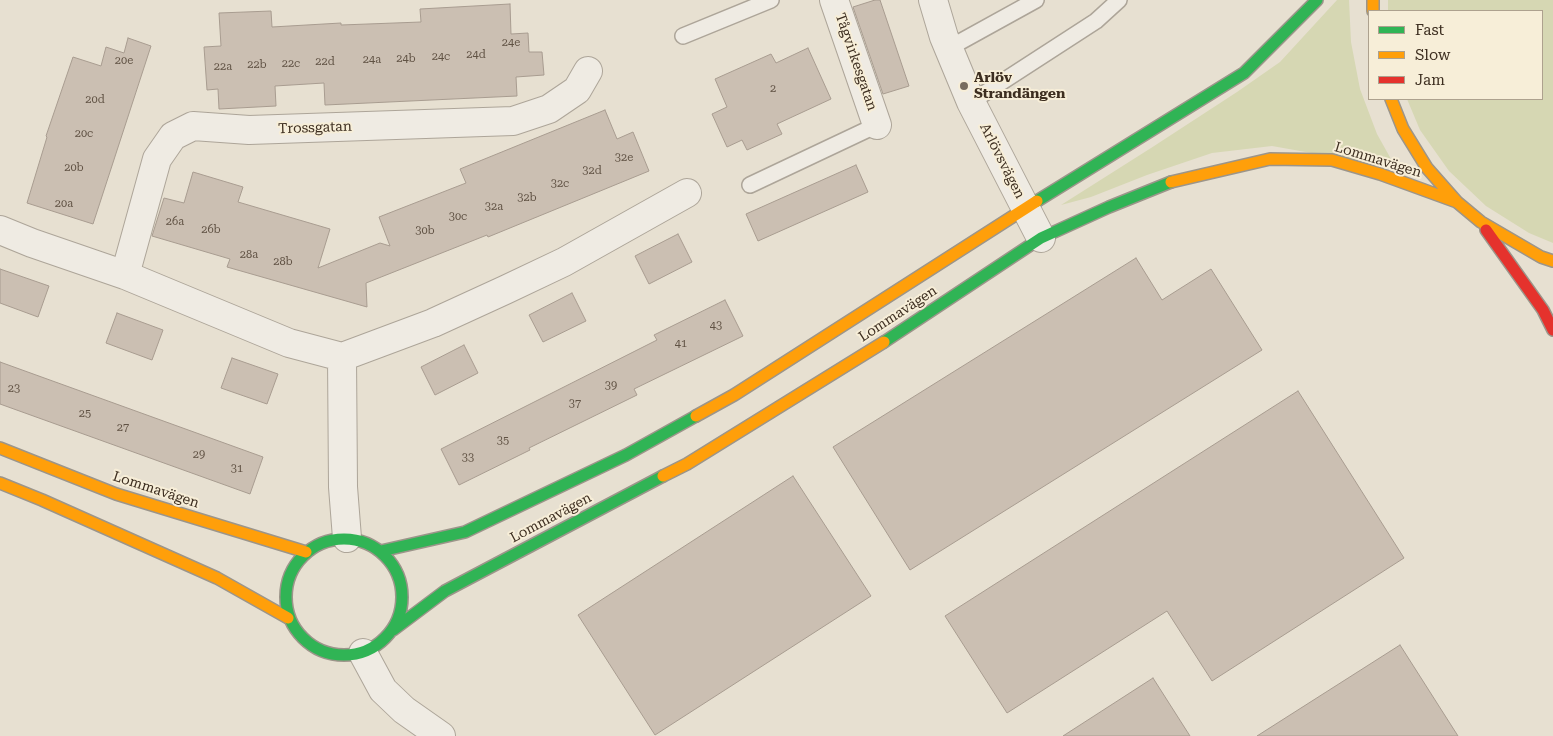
<!DOCTYPE html>
<html>
<head>
<meta charset="utf-8">
<style>
  body { margin:0 }
  #map { position:relative; width:1553px; height:736px; overflow:hidden; background:#e7e0d1; font-family:"Roboto Serif",serif }
  canvas { display:block }
  .legend { position:absolute; left:1368px; top:10px; width:175px; height:90px; box-sizing:border-box; background:#f7eed8; border:1px solid #ada18e; margin:0; padding:6px 9px; list-style:none; font-size:15px; color:#3d2e20 }
  .legend li { display:flex; align-items:center; gap:10px; height:25px }
  .legend b { width:25px; border:1px solid #ada18e }
</style>
</head>
<body>
<div id="map">
<canvas width="1553" height="736"></canvas>
<ul class="legend">
<li><b style="height:6px;background:#30b455"></b>Fast</li>
<li><b style="height:6px;background:#ff9f0a"></b>Slow</li>
<li><b style="height:6px;background:#e5322d"></b>Jam</li>
</ul>
</div>
<script>
const c = document.querySelector('canvas').getContext('2d');
c.lineJoin = 'round';
function fill(path, color) { c.fillStyle = color; c.fill(path, 'evenodd'); }
const poly = rows => new Path2D(rows.map(r => 'M' + r).join(''));
function stroke(path, color, width, dash) { c.strokeStyle = color; c.lineWidth = width; c.lineCap = dash ? 'butt' : 'round'; c.setLineDash(dash || []); c.stroke(path); }
function label(font, color, halo, rows, align = 'center') {
  c.font = font + ' "Roboto Serif",serif'; c.lineWidth = 4; c.setLineDash([]); c.textBaseline = 'middle'; c.strokeStyle = halo; c.fillStyle = color; for (const [text, x, y, turn = 0] of rows) {
    c.save(); c.translate(x, y); c.rotate((+turn || 0) * Math.PI / 180); c.textAlign = isNaN(turn) ? turn : align; if (halo) c.strokeText(text, 0, 0); c.fillText(text, 0, 0); c.restore();
  }
}
const green = poly([
  [1337,0,1349,0,1351,42,1360,89,1377,134,1396,168,1272,146,1212,153,1147,175,1091,197,1061,205,1151,148,1237,92,1280,62],
  [1388,0,1553,0,1553,243,1529,233,1486,206,1449,171,1420,130,1407,99,1542,99,1542,11,1388,11]
]);
const building = poly([
  [875,0,880,0,909,86,883,94,853,7,875,0],
  [510,4,511,34,528,33,529,52,542,52,544,75,516,77,517,96,325,105,324,83,275,86,276,106,219,109,218,89,207,90,204,47,221,46,219,13,271,11,272,27,341,23,341,25,421,22,420,9,510,4],
  [128,38,151,46,93,224,27,203,47,137,46,136,73,57,101,66,106,47,124,53,128,38],
  [808,48,831,99,777,124,782,134,747,150,742,140,727,147,712,114,727,107,715,79,771,54,776,63,808,48],
  [605,110,617,139,633,132,649,171,488,237,487,235,366,283,367,307,227,267,230,259,152,236,164,198,184,203,193,172,243,187,238,202,330,229,318,268,380,243,390,246,379,217,466,183,460,169,605,110],
  [856,165,868,192,758,241,746,214,856,165],
  [678,234,692,262,649,284,635,256,678,234],
  [1136,258,1162,300,1211,269,1262,350,910,570,833,447,1136,258],
  [0,269,49,286,38,317,0,303,0,269],
  [572,293,586,321,543,342,529,315,572,293],
  [725,300,743,336,634,389,637,395,529,448,530,450,459,485,441,449,657,340,654,335,725,300],
  [117,313,163,330,152,360,106,343,117,313],
  [464,345,478,373,435,395,421,367,464,345],
  [232,358,278,374,267,404,221,388,232,358],
  [0,362,263,457,250,494,0,404,0,362],
  [1298,391,1404,558,1212,681,1167,611,1007,713,945,616,1298,391],
  [793,476,871,596,655,735,578,615,793,476],
  [1400,645,1458,736,1257,736,1400,645],
  [1153,678,1190,736,1063,736,1153,678]
]);
const lane = poly([
  [683,36,771,0],
  [949,48,1036,0],
  [971,102,1096,21,1119,0],
  [750,185,877,125]
]);
const street = poly([
  [834,0,877,125],
  [933,0,944,37,971,102,1041,238],
  [0,230,32,243,125,275,289,343,342,357,343,487,347,538],
  [125,275,157,159,173,136,193,126,249,130,513,121,549,109,577,90,588,71],
  [342,357,433,323,505,290,564,262,687,193],
  [363,653,383,690,404,710,441,736]
]);
const fast = poly([
  [1037,201,1244,73,1317,0],
  [884,342,1041,238,1109,207,1171,182],
  '286 597a58 58 0 1 1 116 0a58 58 0 1 1-116 0Z',
  [381,551,465,532,626,455,696,416],
  [393,630,445,591,663,476]
]);
const slow = poly([
  [1373,0,1373,11],
  [1391,99,1403,129,1427,168,1457,202,1481,222,1541,257,1553,261],
  [1171,182,1270,159,1332,160,1380,174,1457,202],
  [696,416,734,395,1037,201],
  [0,448,116,494,306,552],
  [663,476,687,464,884,342],
  [0,483,42,500,217,578,288,618]
]);
const jam = poly([
  [1486,230,1543,310,1553,330]
]);
const markers = [
  [964,86,5,"#786c5e"]
];
const numberNames = [
  ["24e",511,43],
  ["24d",476,55],
  ["24c",441,57],
  ["24b",406,59],
  ["24a",372,60],
  ["20e",124,61],
  ["22d",325,62],
  ["22c",291,64],
  ["22b",257,65],
  ["22a",223,67],
  ["2",773,89],
  ["20d",95,100],
  ["20c",84,134],
  ["32e",624,158],
  ["20b",74,168],
  ["32d",592,171],
  ["32c",560,184],
  ["32b",527,198],
  ["20a",64,204],
  ["32a",494,207],
  ["30c",458,217],
  ["26a",175,222],
  ["26b",211,230],
  ["30b",425,231],
  ["28a",249,255],
  ["28b",283,262],
  ["43",716,326],
  ["41",681,344],
  ["39",611,386],
  ["23",14,389],
  ["37",575,404],
  ["25",85,414],
  ["27",123,428],
  ["35",503,441],
  ["29",199,455],
  ["33",468,458],
  ["31",237,469]
];
const streetNames = [
  ["Tågvirkesgatan",856,62,71],
  ["Trossgatan",315,128,-2],
  ["Lommavägen",1378,160,17],
  ["Arlövsvägen",1002,161,63],
  ["Lommavägen",898,314,-33],
  ["Lommavägen",156,490,18],
  ["Lommavägen",551,518,-28]
];
const poiNames = [
  ["Arlöv",974,78],
  ["Strandängen",974,94]
];
fill(green, '#d6d7b3');
fill(building, '#cbbfb2');
stroke(building, '#a89c90', 1);
stroke(lane, '#ada599', 18);
stroke(street, '#ada599', 30);
stroke(fast, '#9c958a', 14);
stroke(slow, '#9c958a', 14);
stroke(jam, '#9c958a', 14);
stroke(lane, '#efebe3', 15);
stroke(street, '#efebe3', 28);
stroke(fast, '#30b455', 11);
stroke(slow, '#ff9f0a', 11);
stroke(jam, '#e5322d', 11);
for (const [x, y, r, color] of markers) { const dot = new Path2D(); dot.arc(x, y, r, 0, 2 * Math.PI); c.fillStyle = color; c.fill(dot); stroke(dot, '#f7eed8', 2); }
label('11px', '#605244', null, numberNames);
label('14px', '#3d2e20', '#f7eed8', streetNames);
label('bold 14px', '#3d2e20', '#f7eed8', poiNames, 'left');
</script>
</body>
</html>
